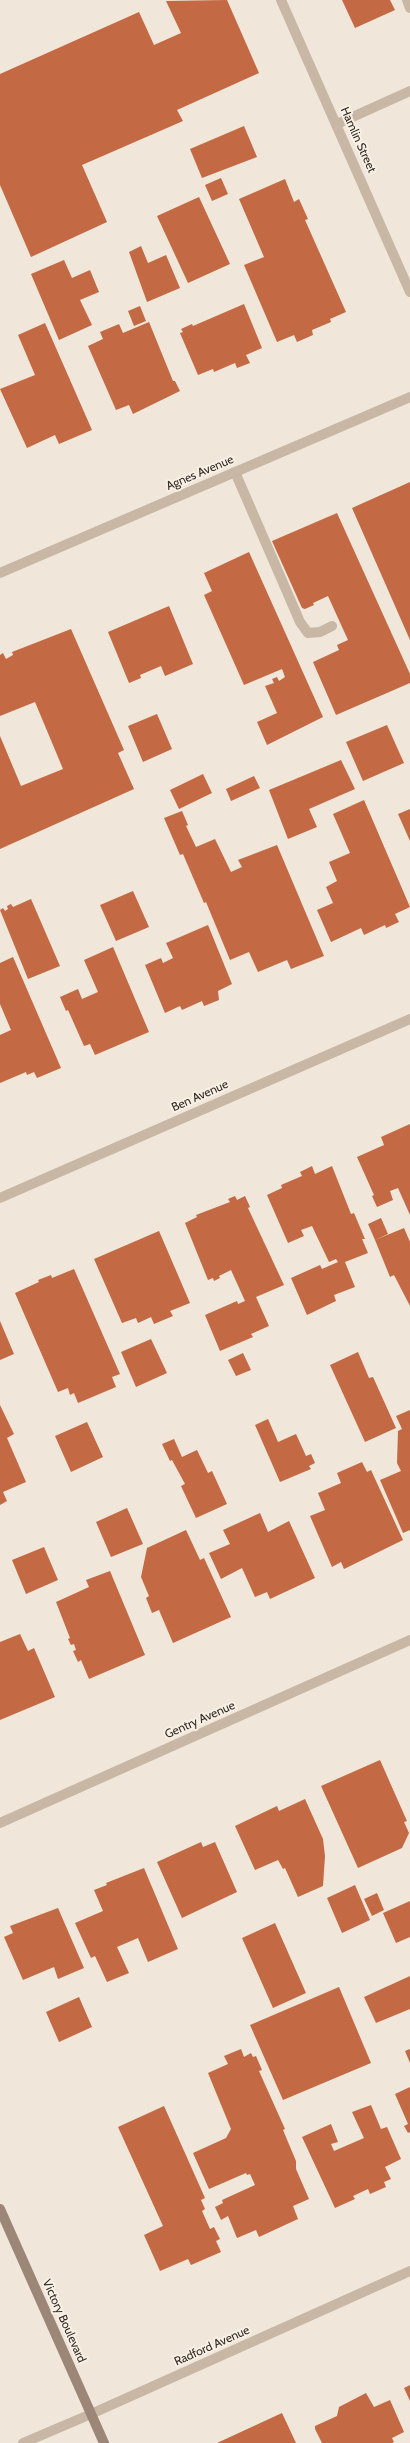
<!DOCTYPE html>
<html>
<head>
<meta charset="utf-8">
<style>
  body { margin:0 }
  canvas { display:block; background:#f0e6d9 }
</style>
</head>
<body>
<canvas width="410" height="2443"></canvas>
<script>
const c = document.querySelector('canvas').getContext('2d');
c.lineJoin = 'round';
function fill(path, color) { c.fillStyle = color; c.fill(path, 'evenodd'); }
const poly = rows => new Path2D(rows.map(r => 'M' + r).join(''));
function stroke(path, color, width, dash) { c.strokeStyle = color; c.lineWidth = width; c.lineCap = dash ? 'butt' : 'round'; c.setLineDash(dash || []); c.stroke(path); }
function label(font, color, halo, rows, align = 'center') {
  c.font = font + ' Cabin,sans-serif'; c.lineWidth = 4; c.setLineDash([]); c.textBaseline = 'middle'; c.strokeStyle = halo; c.fillStyle = color; for (const [text, x, y, turn = 0] of rows) {
    c.save(); c.translate(x, y); c.rotate((+turn || 0) * Math.PI / 180); c.textAlign = isNaN(turn) ? turn : align; if (halo) c.strokeText(text, 0, 0); c.fillText(text, 0, 0); c.restore();
  }
}
const building = poly([
  [227,0,259,73,177,110,183,121,82,165,107,222,31,257,0,185,0,74,139,12,154,45,181,33,166,1],
  [342,0,390,0,395,10,355,28],
  [244,126,257,157,202,178,190,149],
  [221,178,228,194,212,201,205,185],
  [285,179,294,202,299,199,308,219,305,220,346,312,330,319,331,322,312,330,313,335,297,342,294,335,277,342,244,265,264,257,239,199],
  [199,197,230,264,188,283,157,216],
  [141,246,148,263,166,255,180,288,147,302,129,252],
  [64,260,72,278,90,270,99,292,80,300,92,325,59,340,31,274],
  [244,304,262,348,246,355,250,363,237,368,235,363,214,372,213,369,198,375,180,333,183,332,181,329,192,324,193,326],
  [140,306,146,321,134,326,128,311],
  [149,322,173,381,175,381,180,391,133,414,129,405,116,410,88,346,103,339,100,332,119,324,123,333],
  [45,323,92,430,59,444,55,435,27,448,0,389,35,375,18,335],
  [410,482,410,640,352,508],
  [337,513,410,674,410,683,336,715,313,662,339,650,337,645,348,640,328,596,313,603,314,605,305,609,302,608,272,541],
  [249,552,323,717,267,745,257,722,277,713,265,686,274,683,272,679,277,677,279,681,285,677,282,669,244,685,204,595,212,591,204,573],
  [169,606,193,664,165,676,161,666,140,675,141,678,129,683,108,632],
  [71,629,124,750,118,753,134,789,0,849,0,736,21,786,63,769,35,702,0,716,0,655,3,653,6,659,13,655,12,652],
  [157,714,172,749,143,762,128,726],
  [387,725,404,763,363,781,346,742],
  [341,760,355,789,309,809,317,827,288,839,269,790],
  [203,774,212,793,179,809,170,790],
  [254,776,260,788,231,801,226,789],
  [364,800,410,907,395,914,399,922,386,928,385,925,364,935,361,928,331,942,317,910,333,903,326,887,337,881,329,862,350,853,333,814],
  [410,809,410,841,398,814],
  [182,811,188,825,186,826,196,847,215,839,231,872,242,867,238,860,277,845,324,956,291,969,287,960,258,972,249,952,230,960,206,902,204,903,183,854,180,855,164,818],
  [133,891,149,927,116,941,100,905],
  [31,899,60,966,28,979,0,910,3,908,5,911,8,909,7,906,11,904,13,907],
  [208,925,232,984,218,991,219,1000,204,1006,202,1001,182,1010,180,1006,165,1013,145,965,161,958,163,963,173,958,166,943],
  [113,947,149,1032,95,1055,90,1044,84,1046,68,1010,66,1011,60,997,78,989,82,999,98,992,84,960],
  [13,957,61,1068,37,1078,34,1072,27,1075,26,1072,0,1083,0,1035,11,1030,0,1004,0,963],
  [410,1124,410,1215,398,1188,390,1191,393,1200,377,1207,372,1196,374,1195,357,1157,384,1145,381,1137],
  [312,1166,315,1174,332,1166,351,1214,354,1213,365,1239,362,1239,368,1253,345,1262,355,1287,334,1295,336,1301,307,1315,291,1278,320,1265,322,1269,338,1262,336,1259,329,1262,312,1226,301,1230,304,1236,288,1243,267,1195,282,1188,281,1185,302,1176,300,1172],
  [235,1196,237,1200,245,1196,250,1207,248,1208,284,1285,256,1297,269,1326,251,1334,253,1337,220,1351,205,1315,237,1301,238,1304,245,1301,231,1270,219,1276,220,1278,214,1281,213,1278,208,1280,185,1223,197,1217,196,1215,230,1202,228,1199],
  [381,1218,388,1234,375,1240,368,1224],
  [404,1228,410,1242,410,1306,394,1275,390,1277,375,1240],
  [159,1231,190,1303,170,1311,173,1316,154,1324,151,1317,138,1323,136,1318,122,1323,94,1259],
  [74,1269,120,1374,112,1377,116,1387,78,1403,74,1393,70,1395,68,1388,58,1392,15,1293,39,1282,38,1280,51,1275,52,1278],
  [0,1321,14,1354,0,1360],
  [151,1339,167,1373,136,1387,121,1352],
  [358,1352,369,1378,373,1377,396,1428,365,1442,330,1365],
  [243,1353,251,1370,236,1376,228,1360],
  [0,1405,14,1434,7,1438,26,1482,3,1492,7,1501,0,1505],
  [410,1410,410,1530,403,1533,380,1480,401,1471,397,1463,398,1431,402,1429,396,1416],
  [268,1419,278,1442,296,1434,306,1456,311,1454,315,1463,309,1466,311,1469,280,1482,255,1425],
  [87,1422,103,1457,71,1472,55,1436],
  [174,1439,182,1457,197,1450,208,1473,212,1471,227,1504,196,1518,181,1486,185,1484,172,1460,170,1461,162,1444],
  [362,1462,367,1472,371,1470,403,1540,344,1569,341,1562,332,1567,310,1516,325,1510,318,1493,341,1483,337,1473],
  [127,1508,143,1544,111,1557,96,1522],
  [260,1513,268,1532,289,1521,315,1578,270,1599,267,1592,255,1597,242,1568,221,1579,209,1553,230,1544,223,1530],
  [186,1530,200,1560,204,1558,231,1617,173,1643,159,1610,152,1613,146,1598,149,1596,141,1577,147,1548],
  [44,1547,58,1580,26,1594,12,1560],
  [110,1571,145,1655,89,1679,81,1660,78,1662,73,1651,76,1650,74,1644,71,1645,68,1639,70,1638,56,1602,89,1587,86,1580],
  [20,1634,28,1651,34,1648,55,1697,0,1720,0,1642],
  [380,1760,407,1821,404,1822,409,1833,402,1848,358,1868,321,1786],
  [305,1799,323,1839,325,1856,323,1886,298,1897,285,1868,283,1869,278,1860,255,1870,235,1826,277,1806,279,1811],
  [201,1842,203,1847,215,1842,237,1892,182,1918,157,1862],
  [144,1868,178,1949,148,1962,138,1938,117,1947,129,1973,107,1982,95,1956,91,1958,75,1923,103,1911,94,1890,107,1885,106,1883],
  [355,1885,370,1920,342,1933,327,1898],
  [377,1893,384,1910,372,1916,364,1899],
  [410,1901,410,1937,396,1943,383,1913],
  [58,1908,84,1968,58,1979,54,1967,23,1980,4,1937,13,1933,10,1926],
  [275,1923,306,1993,273,2008,242,1938],
  [410,1976,410,2009,376,2023,364,1997],
  [339,1987,371,2063,283,2100,250,2025],
  [79,1997,92,2027,59,2042,46,2012],
  [241,2049,244,2057,251,2053,253,2057,256,2056,262,2070,259,2071,285,2129,283,2130,296,2161,296,2169,309,2199,293,2206,298,2219,259,2237,256,2230,237,2238,228,2216,221,2220,215,2207,223,2203,222,2200,255,2185,250,2174,247,2175,246,2173,209,2189,193,2153,226,2138,231,2129,208,2073,228,2064,224,2056],
  [410,2049,410,2063,405,2051],
  [410,2087,410,2132,408,2133,404,2126,408,2124,395,2094],
  [371,2105,381,2129,387,2127,401,2159,385,2167,391,2179,384,2182,386,2187,370,2194,368,2189,353,2196,355,2199,335,2208,302,2137,331,2124,338,2142,331,2144,334,2151,364,2138,352,2112],
  [164,2106,205,2198,201,2200,205,2209,202,2211,210,2229,214,2227,220,2239,216,2241,221,2252,191,2265,188,2259,160,2271,144,2235,163,2226,118,2127],
  [410,2385,410,2401,404,2388],
  [366,2393,374,2407,390,2400,404,2432,392,2438,394,2442,392,2443,322,2443,315,2429,315,2426,337,2416,339,2407],
  [282,2413,296,2443,217,2443]
]);
const service = poly([
  [407,0,410,8],
  [337,124,410,91],
  [235,472,300,622,308,633,320,632,332,626]
]);
const minor = poly([
  [281,0,410,292],
  [0,573,410,397],
  [0,1198,410,1019],
  [0,1823,410,1640],
  [91,2414,410,2271]
]);
const tertiary = poly([
  [23,2443,91,2414]
]);
const secondary = poly([
  [0,2209,104,2443]
]);
const streetNames = [
  ["Hamlin Street",358,140,66],
  ["Agnes Avenue",200,473,-23],
  ["Ben Avenue",200,1096,-24],
  ["Gentry Avenue",200,1720,-24],
  ["Victory Boulevard",64,2321,66],
  ["Radford Avenue",212,2346,-24]
];
fill(building, '#c36944');
stroke(service, '#c8b7a5', 10);
stroke(minor, '#c8b7a5', 10);
stroke(tertiary, '#c8b7a5', 10);
stroke(secondary, '#9b8677', 10);
label('12px', '#342b26', '#f8f0e5', streetNames);
</script>
</body>
</html>
